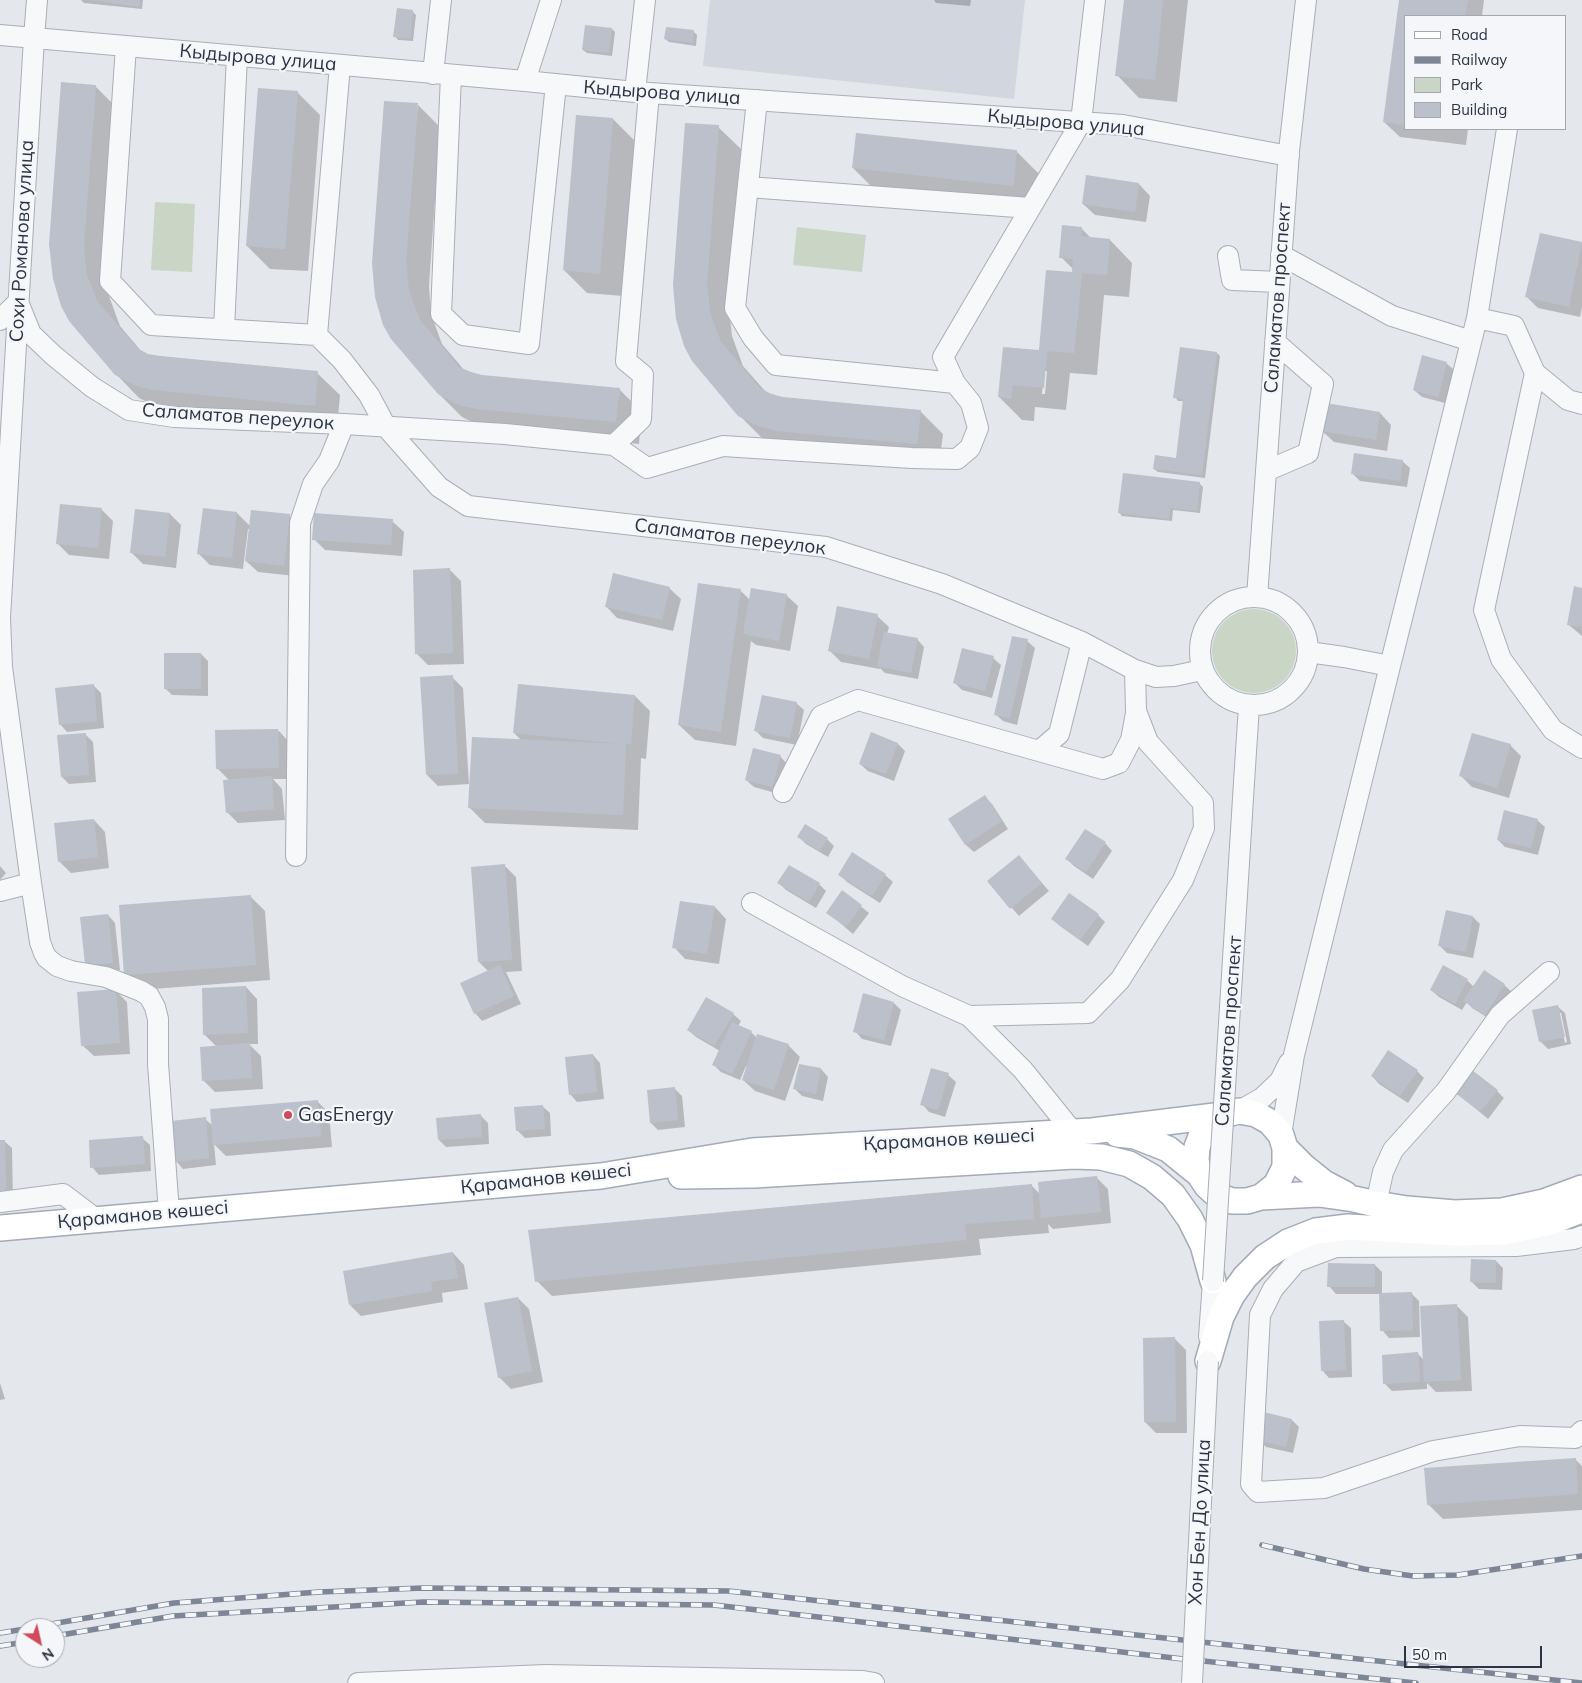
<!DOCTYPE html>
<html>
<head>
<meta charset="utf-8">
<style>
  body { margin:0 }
  #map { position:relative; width:1582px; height:1683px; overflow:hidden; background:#e4e7ec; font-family:Mulish,sans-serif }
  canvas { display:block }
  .legend { position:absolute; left:1404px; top:15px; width:162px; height:115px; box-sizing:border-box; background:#f4f6f9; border:1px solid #a4a8b1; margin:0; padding:6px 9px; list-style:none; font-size:15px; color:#2b3445 }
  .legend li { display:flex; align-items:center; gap:10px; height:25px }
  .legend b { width:25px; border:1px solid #a4a8b1 }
  .north { position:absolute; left:15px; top:1618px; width:50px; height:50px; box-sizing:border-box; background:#f4f6f9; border:1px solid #a4a8b1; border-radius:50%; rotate:145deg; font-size:14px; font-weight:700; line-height:20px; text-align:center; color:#2b3445 }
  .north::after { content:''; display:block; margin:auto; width:18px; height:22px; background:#d1495b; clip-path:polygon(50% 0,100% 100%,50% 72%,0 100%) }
  .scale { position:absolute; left:1404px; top:1646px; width:138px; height:22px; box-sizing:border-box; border:2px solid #2b3445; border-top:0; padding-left:6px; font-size:15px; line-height:18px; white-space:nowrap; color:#2b3445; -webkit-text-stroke:4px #f4f6f9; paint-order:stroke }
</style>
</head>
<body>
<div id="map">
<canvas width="1582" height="1683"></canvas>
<ul class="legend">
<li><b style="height:6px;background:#fff"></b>Road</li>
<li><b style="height:6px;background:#7d8696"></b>Railway</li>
<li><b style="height:14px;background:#c9d6c5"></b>Park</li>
<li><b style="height:14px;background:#bbc0ca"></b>Building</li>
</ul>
<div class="north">N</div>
<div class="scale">50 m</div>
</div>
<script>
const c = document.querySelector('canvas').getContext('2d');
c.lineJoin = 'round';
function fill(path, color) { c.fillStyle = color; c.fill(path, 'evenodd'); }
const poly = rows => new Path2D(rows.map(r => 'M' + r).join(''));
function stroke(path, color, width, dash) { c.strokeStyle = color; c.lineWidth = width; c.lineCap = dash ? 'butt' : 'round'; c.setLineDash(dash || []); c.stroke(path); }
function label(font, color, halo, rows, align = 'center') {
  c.font = font + ' Mulish,sans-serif'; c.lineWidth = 4.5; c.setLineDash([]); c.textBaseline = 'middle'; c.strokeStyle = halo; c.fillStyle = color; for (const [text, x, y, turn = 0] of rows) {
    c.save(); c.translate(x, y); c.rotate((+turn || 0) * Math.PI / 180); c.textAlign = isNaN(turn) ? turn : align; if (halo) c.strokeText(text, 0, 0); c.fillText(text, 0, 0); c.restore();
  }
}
const built = poly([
  [710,0,1025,0,1014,99,703,66]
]);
const green = poly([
  [155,202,195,204,192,272,151,270],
  [797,227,866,235,862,272,793,265],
  '1212 651a42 42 0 1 1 84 0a42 42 0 1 1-84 0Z'
]);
const shadow = poly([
  [81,0,143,0,142,9,84,3],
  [934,0,971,0,970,6,936,3],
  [1125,0,1188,0,1177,102,1139,98,1117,75],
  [1400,0,1484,0,1482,16,1406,16,1406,129,1468,129,1466,145,1400,137,1384,122],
  [398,10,413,12,416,15,413,41,398,40,395,36],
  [612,29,615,32,612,56,587,53,583,50],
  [694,32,697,35,696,46,669,42,665,39],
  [95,86,118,109,106,268,109,296,120,326,142,352,148,355,317,373,340,395,337,428,160,408,139,398,116,374,70,320],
  [297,92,320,115,308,271,270,269,247,246],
  [418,105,440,127,429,286,431,314,442,344,465,371,482,376,619,389,642,412,639,444,500,431,483,427,462,417,438,393,392,339],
  [613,119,636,142,623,296,587,293,564,270],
  [718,127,741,149,729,308,732,336,743,366,766,392,783,398,920,411,943,434,939,466,783,449,762,438,739,415,693,360],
  [1016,151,1039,174,1036,208,876,191,853,168],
  [1139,184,1150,196,1146,222,1095,215,1083,204],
  [1081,228,1092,239,1110,240,1132,263,1129,297,1104,295,1097,375,1070,373,1066,410,1035,407,1034,421,1022,420,999,397,1040,351,1073,273,1074,270,1061,257],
  [1044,371,1047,371,1045,394,1042,394],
  [1541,234,1582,243,1582,307,1580,317,1538,308,1526,296],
  [1217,353,1220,356,1205,478,1158,472,1154,469,1177,459,1184,401,1178,401,1175,397],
  [1446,363,1454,370,1445,403,1422,397,1414,390],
  [1380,413,1391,425,1387,451,1334,442,1322,431],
  [1402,461,1410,468,1407,487,1360,481,1353,474],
  [1199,483,1203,487,1200,513,1173,510,1172,521,1122,516,1119,512],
  [101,509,113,521,109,559,69,555,57,543],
  [136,510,170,514,181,525,176,568,143,564,132,553],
  [237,513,250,526,289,516,300,527,295,576,258,572,246,561,250,529,248,529,243,569,210,565,199,554],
  [392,521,404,532,402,556,325,550,314,539],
  [450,570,461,581,464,664,428,665,417,654],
  [669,588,681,599,673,631,617,618,606,606],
  [1582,589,1582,636,1569,625],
  [741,591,750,600,786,595,798,606,790,651,756,645,751,641,736,746,695,740,679,725],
  [877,616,889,627,887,634,917,639,924,647,918,679,885,673,880,668,880,669,841,662,829,650],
  [1027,641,1035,648,1017,725,1003,721,995,714],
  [201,654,208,661,208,696,172,695,165,688],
  [993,658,1001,665,992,698,962,690,955,683],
  [452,677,463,688,469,784,438,786,427,775],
  [93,685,101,693,104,728,67,732,60,724],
  [635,696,650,711,646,759,641,758,638,830,485,823,470,808,522,741,514,733],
  [796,703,804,710,797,745,763,738,756,731],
  [278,730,289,742,290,779,273,779,282,789,285,820,238,823,227,812,230,781,217,768],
  [85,734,93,742,96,782,69,784,62,777],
  [898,744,905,751,894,781,868,771,860,764],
  [1510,745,1521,756,1509,798,1472,787,1461,776],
  [780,756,787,764,779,794,754,787,746,780],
  [985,797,992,804,1008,829,974,852,966,845,950,819],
  [94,820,105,832,109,868,71,873,59,861],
  [1537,820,1545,827,1538,855,1505,847,1498,840],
  [799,837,827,839,834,846,828,857,806,844],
  [1105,843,1112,851,1093,879,1074,866,1067,859],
  [1019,857,1049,891,1019,916,989,882],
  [504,865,516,877,522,971,506,972,521,1004,482,1021,475,1013,489,972,479,962],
  [0,866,6,873,0,880],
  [839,874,885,875,893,882,880,903,847,882],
  [779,883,819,884,826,891,816,908,786,890],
  [843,892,869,913,853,934,827,912],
  [250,896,265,911,270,980,140,990,125,975],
  [715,907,726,919,719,964,685,959,674,947],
  [1447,912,1473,917,1480,924,1473,958,1447,953,1440,946],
  [108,915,115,923,120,970,93,972,86,965],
  [1098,915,1105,922,1088,946,1060,926,1052,919],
  [1484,972,1504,985,1512,992,1493,1021,1472,1008,1467,1002,1462,1010,1439,997,1431,990,1467,980,1474,987],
  [246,987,257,999,258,1044,249,1044,261,1056,263,1089,215,1092,204,1081,217,1047,204,1034],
  [115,990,127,1002,130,1054,94,1056,82,1045],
  [894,1003,901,1010,891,1046,862,1039,855,1031],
  [1557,1006,1565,1013,1571,1044,1548,1049,1540,1041],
  [1558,1013,1561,1013,1567,1042,1565,1043],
  [733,1014,741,1021,738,1026,751,1032,757,1038,788,1045,800,1057,785,1101,755,1091,743,1080,748,1067,746,1066,740,1080,721,1072,714,1065,720,1051,696,1037,688,1030],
  [593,1055,600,1063,604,1099,577,1102,570,1094],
  [800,1065,821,1069,828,1077,823,1101,802,1096,795,1089],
  [1417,1071,1424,1078,1408,1103,1379,1084,1372,1076],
  [948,1075,956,1082,945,1117,929,1112,922,1104],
  [675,1089,682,1096,685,1127,658,1130,651,1123],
  [1497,1091,1504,1098,1488,1119,1456,1092],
  [318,1102,329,1113,332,1147,226,1156,214,1144,216,1165,183,1169,176,1161,205,1119,213,1126],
  [542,1106,550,1113,551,1136,525,1138,518,1131],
  [481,1116,488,1123,489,1144,446,1147,439,1140],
  [142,1138,150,1145,151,1171,99,1175,92,1167],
  [0,1141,4,1141,12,1148,13,1201,0,1201],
  [1097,1178,1108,1189,1111,1223,1053,1229,1048,1224,1049,1233,979,1239,981,1255,552,1296,537,1281,1031,1185,1040,1194],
  [453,1253,464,1265,468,1289,442,1293,443,1302,361,1316,350,1305],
  [1496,1261,1503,1268,1502,1290,1479,1289,1472,1282],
  [1375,1265,1382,1272,1382,1295,1411,1293,1419,1301,1420,1337,1389,1338,1382,1330,1380,1294,1336,1294,1329,1286],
  [518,1298,529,1309,543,1382,511,1389,499,1377],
  [1457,1306,1468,1317,1472,1391,1436,1392,1427,1383,1427,1389,1392,1391,1385,1384,1418,1354,1424,1360],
  [1343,1321,1351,1328,1352,1377,1329,1378,1322,1370],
  [1175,1339,1186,1350,1187,1433,1156,1433,1145,1422],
  [0,1383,5,1399,0,1400],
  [1265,1414,1292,1420,1299,1427,1293,1453,1266,1447,1259,1440],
  [1575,1459,1582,1466,1582,1510,1443,1519,1428,1504]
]);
const building = poly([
  [92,0,140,0,139,7],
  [1124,0,1163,0,1155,80,1115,76],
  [1399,0,1468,0,1465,16,1406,16,1406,125,1383,122],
  [397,8,413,10,410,39,393,37],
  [585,25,612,28,609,53,582,50],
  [666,27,694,30,693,43,664,39],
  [61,82,96,85,84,244,86,272,97,301,137,348,148,354,160,356,318,371,315,406,154,390,136,386,115,375,69,321,61,306,53,279,49,244],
  [258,88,298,91,285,249,246,246],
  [384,101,418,103,406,263,409,291,420,320,459,367,471,372,482,375,620,388,616,422,477,409,459,405,438,394,391,339,383,325,375,297,372,263],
  [576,115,613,118,600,274,563,270],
  [685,123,719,125,707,284,710,312,721,342,760,388,771,394,783,397,921,410,917,444,777,431,759,426,738,416,692,361,684,346,676,319,673,285],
  [856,133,1017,150,1013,186,852,168],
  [1086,175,1139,183,1135,212,1082,204],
  [1062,225,1082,227,1081,236,1110,239,1107,275,1082,273,1074,353,1047,351,1044,388,1013,385,1011,399,998,397,1003,347,1039,350,1046,270,1072,272,1073,259,1059,258],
  [1540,233,1582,242,1569,307,1525,297],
  [1180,347,1217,352,1202,475,1153,469,1155,455,1176,458,1183,399,1173,398],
  [1422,355,1447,362,1438,397,1413,390],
  [1326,403,1380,412,1376,440,1321,431],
  [1354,453,1403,460,1400,481,1351,474],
  [1123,473,1200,482,1197,511,1170,508,1169,519,1118,513],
  [60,504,102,508,98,548,56,544],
  [203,508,237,512,232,558,197,554],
  [135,509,170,513,165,557,130,553],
  [251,510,290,514,284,566,245,561],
  [314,513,393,519,391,545,312,540],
  [450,568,453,653,415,654,413,570],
  [613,573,670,587,662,620,605,607],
  [698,583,741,589,721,732,678,725],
  [1574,586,1582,588,1582,627,1567,625],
  [751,588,787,594,779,641,743,634],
  [837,606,878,614,869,659,828,651],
  [884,632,918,638,911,673,877,666],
  [1012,636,1028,639,1010,718,994,715],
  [962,648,994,656,985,691,953,683],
  [164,653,201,653,201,689,164,689],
  [453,675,458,774,426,775,420,677],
  [94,684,97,721,59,725,55,688],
  [518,684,635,695,631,744,626,744,623,815,468,808,472,737,622,744,513,733],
  [762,695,797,702,790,738,754,731],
  [278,729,279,768,216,769,215,730],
  [871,732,898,743,886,774,859,764],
  [86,733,89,775,61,777,57,735],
  [1472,733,1511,744,1497,788,1459,776],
  [753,748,781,755,772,787,745,780],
  [272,776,274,809,226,813,223,780],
  [985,795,1002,821,965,845,948,819],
  [1504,810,1538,819,1531,848,1497,840],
  [94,819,98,857,58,862,54,823],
  [805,824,828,838,820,851,797,837],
  [1085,829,1106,842,1086,872,1065,859],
  [852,852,886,874,872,896,838,875],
  [1019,855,1042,883,1010,909,987,881],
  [505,864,512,960,478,962,471,867],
  [789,865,820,883,809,902,777,883],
  [842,890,862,905,846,927,826,913],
  [1069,893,1099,914,1080,940,1051,919],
  [251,895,256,965,124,975,119,905],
  [680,901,715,906,707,954,672,948],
  [1446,910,1473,916,1466,952,1438,946],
  [108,914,113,963,85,965,80,917],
  [500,965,514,996,474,1014,460,983],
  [1443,965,1468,979,1455,1004,1430,990],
  [1484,970,1505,984,1485,1015,1463,1001],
  [246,986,248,1033,203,1035,202,988],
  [116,989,120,1043,81,1046,77,992],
  [863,993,894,1002,884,1040,853,1032],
  [706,997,734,1013,714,1046,687,1030],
  [1558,1005,1565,1037,1539,1042,1532,1010],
  [732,1022,752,1031,732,1074,712,1065],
  [757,1034,789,1044,774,1090,742,1080],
  [250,1043,252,1078,202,1081,200,1047],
  [1388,1050,1418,1070,1400,1096,1371,1076],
  [593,1054,597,1092,569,1095,565,1057],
  [799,1064,821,1068,816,1094,793,1089],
  [931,1068,949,1073,938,1110,920,1105],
  [1472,1070,1498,1090,1480,1112,1454,1092],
  [675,1087,678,1120,650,1123,647,1090],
  [318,1100,321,1136,213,1145,210,1109],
  [543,1105,545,1129,516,1131,514,1107],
  [481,1114,482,1137,438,1140,436,1118],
  [206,1117,209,1158,175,1162,171,1121],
  [143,1136,145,1164,90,1168,89,1140],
  [0,1140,5,1140,6,1194,0,1194],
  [1097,1176,1101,1212,1041,1218,1038,1182],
  [1032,1184,1034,1219,965,1224,966,1240,535,1282,528,1230],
  [453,1252,458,1278,431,1282,432,1291,349,1305,343,1271],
  [1471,1259,1496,1260,1496,1283,1470,1282],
  [1328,1263,1375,1264,1375,1287,1327,1287],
  [1412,1292,1413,1330,1380,1331,1379,1293],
  [518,1297,532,1371,498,1378,484,1303],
  [1457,1304,1461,1380,1424,1382,1420,1306],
  [1344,1320,1346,1370,1321,1371,1319,1321],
  [1175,1337,1176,1422,1144,1422,1143,1338],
  [1418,1352,1420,1382,1383,1384,1382,1355],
  [1264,1412,1292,1419,1286,1447,1257,1440],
  [1576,1458,1578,1494,1427,1505,1424,1468]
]);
const minor = poly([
  [37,0,34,38,0,618,2,667,31,883,40,942,44,953,47,958,57,966,71,971,106,977,141,991,149,996,155,1007,158,1019,158,1064,169,1212],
  [0,35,525,81,635,92,1123,125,1289,156],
  [126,46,110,281,151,325,317,335,342,360,369,395,386,427,439,487,468,506,826,547,942,584,1082,642,1135,670,1156,677,1174,676,1202,670],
  [433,74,441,0],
  [451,75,441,314,463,335,529,344,556,84],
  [525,81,551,0],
  [635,92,645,0],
  [757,100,735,308,753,338,776,365,955,383],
  [748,187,1030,208],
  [1281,255,1392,316,1471,341],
  [1228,256,1232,280,1279,282],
  [1477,318,1514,326,1535,373,1484,610,1501,659,1553,730,1582,748],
  [0,320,18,302,31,334,53,355,92,387,129,410,174,417,344,424,505,434,614,445,647,468,723,446,912,458,957,459,970,448,978,428,971,403,955,383,943,357,1081,122,1095,0],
  [224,329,237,56],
  [317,335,340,65],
  [1535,373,1568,400,1582,404],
  [614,445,641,419,643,375,626,361,649,93],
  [1266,471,1308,453,1323,384,1275,342],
  [1257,597,1289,151,1306,0],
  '1200 651a54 54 0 1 1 108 0a54 54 0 1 1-108 0Z',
  [1390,666,1477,318,1507,129],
  [1039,751,1103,769,1119,763,1131,740,1136,713],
  [1244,782,1249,706],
  [783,792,821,716,858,700,1039,751,1059,734,1082,642],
  [296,856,300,523,313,484,329,461,344,424],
  [0,891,31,883],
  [752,903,902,986,969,1016,1023,1070,1073,1132],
  [969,1016,1088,1013,1120,980,1183,880,1204,828,1203,803,1148,742,1136,711,1135,670],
  [1239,1111,1262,1098,1280,1081,1289,1063],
  [1281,1135,1294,1055,1390,666,1344,657,1308,652],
  [0,1202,63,1194,96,1219],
  [1376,1204,1383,1172,1393,1150,1446,1091,1500,1015,1549,972],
  [1582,1236,1574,1239,1516,1246,1336,1247,1296,1262,1273,1289,1260,1315,1251,1484,1258,1492,1324,1488,1433,1451,1520,1436,1575,1438,1582,1431],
  [1209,1337,1213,1281],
  [358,1683,545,1675,863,1681,874,1683]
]);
const major = poly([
  [1117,1134,1135,1136,1168,1149,1199,1174,1207,1186,1218,1196,1232,1201,1247,1201,1261,1197,1276,1185,1285,1167,1285,1148,1281,1135,1270,1122,1256,1114,1239,1111,1223,1115,1211,1123,1202,1134,1197,1147,1196,1160,1199,1174],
  [1285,1148,1304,1167,1324,1183,1345,1194],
  [681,1176,754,1175,1074,1156,1101,1157,1129,1164,1152,1177,1173,1195,1190,1219,1203,1245,1213,1281],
  [1261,1197,1319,1194,1354,1199,1376,1204,1407,1209,1455,1213,1502,1211,1544,1202,1582,1188],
  [0,1228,601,1176,752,1151,1092,1131,1223,1115],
  [1208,1361,1221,1317,1232,1295,1245,1277,1265,1257,1288,1242,1316,1231,1348,1227,1455,1233,1504,1232,1550,1222,1582,1210]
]);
const rail = poly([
  [1262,1545,1364,1569,1413,1576,1458,1575,1582,1556],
  [28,1628,174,1603,319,1592,423,1588,728,1591,1582,1683],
  [0,1633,25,1629],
  [55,1636,173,1616,423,1602,714,1605,1174,1658,1416,1683],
  [0,1646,25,1642]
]);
const minorBridge = poly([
  [1213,1281,1244,782],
  [1192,1683,1208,1361]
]);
const markers = [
  [288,1115,5,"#d1495b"]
];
const streetNames = [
  ["Кыдырова улица",258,58,5],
  ["Кыдырова улица",662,93,4],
  ["Кыдырова улица",1066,123,5],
  ["Сохи Романова улица",22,241,-87],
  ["Саламатов проспект",1278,298,-86],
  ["Саламатов переулок",238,417,4],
  ["Саламатов переулок",730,537,7],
  ["Саламатов проспект",1229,1031,-86],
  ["Қараманов көшесі",949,1140,-3],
  ["Қараманов көшесі",546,1179,-6],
  ["Қараманов көшесі",143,1215,-5],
  ["Хон Бен До улица",1200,1522,-87]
];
const poiNames = [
  ["GasEnergy",298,1115]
];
fill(built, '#d2d6de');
fill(green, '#c9d6c5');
fill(shadow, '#0003');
fill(building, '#bbc0ca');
stroke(minor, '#a9aeb7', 22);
stroke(major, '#a3abb8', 28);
stroke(minor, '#f7f8fa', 20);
stroke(major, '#fff', 25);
stroke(rail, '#7d8696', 5.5);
stroke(rail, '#f4f6f9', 4, [11]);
stroke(minorBridge, '#a9aeb7', 22, []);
stroke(minorBridge, '#f7f8fa', 20);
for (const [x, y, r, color] of markers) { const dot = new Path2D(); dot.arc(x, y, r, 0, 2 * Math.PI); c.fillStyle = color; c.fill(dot); stroke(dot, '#f4f6f9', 2); }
label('19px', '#2b3445', '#f4f6f9', streetNames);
label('19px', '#2b3445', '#f4f6f9', poiNames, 'left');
</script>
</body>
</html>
